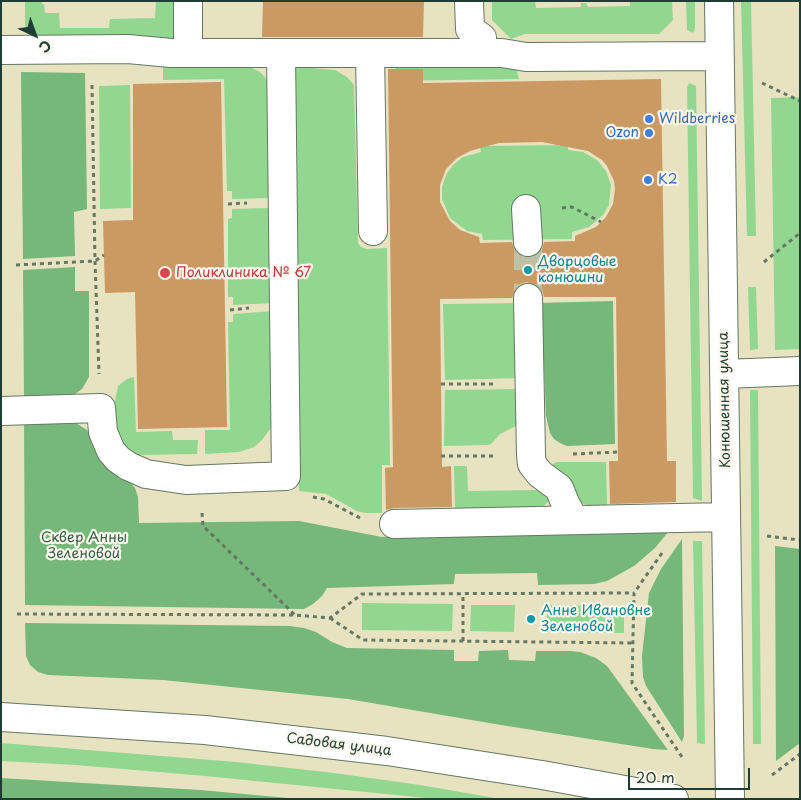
<!DOCTYPE html>
<html>
<head>
<meta charset="utf-8">
<style>
  body { margin:0 }
  #map { position:relative; width:801px; height:800px; overflow:hidden; background:#e7e2c0; font-family:"Playpen Sans",sans-serif }
  canvas { display:block }
  .frame { position:absolute; inset:0; border:2px solid #1f3d34; pointer-events:none }
  .north { position:absolute; left:10px; top:10px; width:50px; height:50px; -webkit-text-stroke:4px #fbf7ec; paint-order:stroke; rotate:138deg; font-size:14px; font-weight:700; line-height:20px; text-align:center; color:#1f3d34 }
  .north::after { content:''; display:block; margin:auto; width:18px; height:22px; background:#1f3d34; clip-path:polygon(50% 0,100% 100%,50% 72%,0 100%) }
  .scale { position:absolute; left:628px; top:768px; width:122px; height:22px; box-sizing:border-box; border:2px solid #1f3d34; border-top:0; padding-left:6px; font-size:15px; line-height:18px; white-space:nowrap; color:#1f3d34; -webkit-text-stroke:4px #fbf7ec; paint-order:stroke }
</style>
</head>
<body>
<div id="map">
<canvas width="801" height="800"></canvas>
<div class="frame"></div>
<div class="north">С</div>
<div class="scale">20 m</div>
</div>
<script>
const c = document.querySelector('canvas').getContext('2d');
c.lineJoin = 'round';
function fill(path, color) { c.fillStyle = color; c.fill(path, 'evenodd'); }
const poly = rows => new Path2D(rows.map(r => 'M' + r).join(''));
function stroke(path, color, width, dash) { c.strokeStyle = color; c.lineWidth = width; c.lineCap = dash ? 'butt' : 'round'; c.setLineDash(dash || []); c.stroke(path); }
function label(font, color, halo, rows, align = 'center') {
  c.font = font + ' "Playpen Sans",sans-serif'; c.lineWidth = 4.5; c.setLineDash([]); c.textBaseline = 'middle'; c.strokeStyle = halo; c.fillStyle = color; for (const [text, x, y, turn = 0] of rows) {
    c.save(); c.translate(x, y); c.rotate((+turn || 0) * Math.PI / 180); c.textAlign = isNaN(turn) ? turn : align; if (halo) c.strokeText(text, 0, 0); c.fillText(text, 0, 0); c.restore();
  }
}
const green = poly([
  [25,1,42,1,42,4,44,4,45,13,59,13,60,28,109,28,110,19,155,18,156,1,173,1,173,38,39,37,25,32],
  [492,1,535,1,536,8,581,7,581,3,586,3,588,7,630,6,630,1,672,1,673,20,659,34,525,34,511,39,492,20],
  [686,1,695,1,695,29,693,33,687,30],
  [741,1,751,1,756,236,747,236],
  [163,66,250,67,260,72,265,77,268,83,273,198,232,199,232,191,227,191,224,79,163,80],
  [300,67,335,70,347,77,354,85,358,243,361,247,366,249,387,248,390,465,382,465,382,513,365,513,357,511,326,494,299,491,293,77,294,69],
  [511,67,517,71,519,79,388,81,388,77,396,68],
  [689,83,696,86,702,501,693,498,687,87],
  [130,85,131,208,100,209,99,86],
  [800,97,800,349,775,350,771,98],
  [568,145,568,150,583,152,597,160,606,171,611,185,609,205,603,215,589,227,572,232,572,239,483,240,482,234,467,231,450,218,442,199,442,187,446,175,453,165,463,157,481,152,480,146],
  [272,208,274,303,233,305,233,297,228,297,228,219,232,218,232,209],
  [748,287,756,287,758,349,750,350],
  [522,303,522,378,445,380,443,304],
  [274,311,273,425,262,440,254,447,239,452,205,454,205,430,230,430,228,322,233,322,233,314],
  [134,377,136,432,172,431,173,440,198,440,197,454,139,455,128,452,117,435,115,401,118,386,127,379],
  [522,389,518,425,500,434,491,444,488,445,444,446,445,390],
  [750,390,758,390,761,744,753,744],
  [557,462,606,462,607,506,589,506,581,503,572,484,551,468,553,464],
  [454,466,467,466,468,491,540,490,548,497,548,502,541,508,455,508],
  [693,541,702,541,705,744,697,743],
  [362,603,453,604,452,631,362,630],
  [471,605,515,605,514,632,470,631],
  [547,605,624,606,624,633,547,632],
  [1,743,236,762,334,773,420,785,501,799,436,799,205,776,76,765,1,761]
]);
const forest = poly([
  [21,72,85,73,87,209,74,212,75,256,23,259],
  [75,267,75,291,89,291,89,377,82,389,71,397,24,400,23,270],
  [613,301,615,444,567,446,560,443,554,439,550,433,546,416,544,365,539,303],
  [24,420,71,420,87,430,135,488,138,497,139,523,299,521,382,537,669,531,655,548,634,566,607,581,594,584,538,585,537,573,455,574,454,584,327,588,322,596,313,604,304,609,25,605],
  [682,539,684,736,682,742,646,686,643,677,642,656,649,593,661,569],
  [775,546,800,549,800,743,776,761],
  [25,623,290,626,304,628,316,632,332,642,347,648,454,650,454,661,478,661,479,651,508,650,509,660,535,661,536,651,570,651,580,652,596,658,607,666,668,750,653,749,501,725,348,699,163,680,48,675,38,672,30,665,26,656],
  [1,778,200,790,299,799,1,799]
]);
const building = poly([
  [263,1,424,1,423,37,262,37],
  [388,69,423,69,423,83,661,79,667,461,676,461,676,502,610,504,609,461,618,461,616,297,544,297,542,290,536,285,527,282,520,284,515,290,512,298,440,299,442,467,451,466,452,507,394,508,386,510,385,468,393,467],
  [542,142,588,151,602,160,607,166,614,181,615,189,613,204,606,217,596,227,575,236,575,241,544,242,542,249,537,255,528,258,521,256,515,251,512,242,480,243,479,237,460,230,450,221,440,202,440,185,446,169,457,158,470,151,499,143],
  [221,82,227,427,138,429,135,292,105,293,103,221,133,220,133,84]
]);
const minorTunnel = poly([
  [528,242,528,298]
]);
const path = poly([
  [762,83,800,101],
  [92,85,95,261,99,374],
  [228,204,247,203],
  [562,208,572,207,601,222],
  [764,262,800,233],
  [16,265,95,261,104,255],
  [230,310,249,308],
  [441,384,494,384],
  [573,454,618,452],
  [441,456,495,456],
  [313,497,324,499,360,518],
  [202,513,203,526,295,615],
  [767,536,800,540],
  [662,553,634,593,632,683,684,760],
  [17,614,295,615,330,618,362,594,634,593],
  [330,618,363,640,632,643],
  [463,641,463,593],
  [772,775,800,754]
]);
const minor = poly([
  [188,1,188,53],
  [469,1,470,29,482,38,481,53],
  [719,1,730,799],
  [1,50,128,49,171,53,502,53,526,57,719,56],
  [370,53,373,231],
  [526,209,528,242],
  [528,298,531,455,532,464,540,474,559,488,566,505,574,519],
  [724,374,800,371],
  [1,411,101,408,103,432,111,451,118,459,128,466,146,474,186,480,286,476,281,53],
  [394,524,726,517]
]);
const major = poly([
  [1,717,205,730,387,751,542,775,674,799]
]);
const markers = [
  [649,119,5,"#3f7fe0"],
  [649,133,5,"#3f7fe0"],
  [648,180,5,"#3f7fe0"],
  [528,270,5,"#0f9aa8"],
  [165,273,6,"#e0444e"],
  [531,619,5,"#0f9aa8"]
];
const shopNames = [
  ["Wildberries",659,119],
  ["Ozon",639,133,"right"],
  ["К2",658,180]
];
const cultureNames = [
  ["Дворцовые",538,262],
  ["конюшни",538,278],
  ["Анне Ивановне",541,611],
  ["Зеленовой",541,627]
];
const healthNames = [
  ["Поликлиника № 67",176,273]
];
const streetNames = [
  ["Конюшенная улица",725,400,-91],
  ["Садовая улица",339,745,7]
];
const parkNames = [
  ["Сквер Анны",84,538],
  ["Зеленовой",84,554]
];
fill(green, '#92d790');
fill(forest, '#75b87a');
fill(building, '#cb9a63');
stroke(minorTunnel, '#bfc1a4', 28, [28, 14]);
stroke(minor, '#657765', 30);
stroke(major, '#657765', 30);
stroke(path, '#657765', 3, [4, 4]);
stroke(minor, '#fff', 28);
stroke(major, '#fff', 28);
for (const [x, y, r, color] of markers) { const dot = new Path2D(); dot.arc(x, y, r, 0, 2 * Math.PI); c.fillStyle = color; c.fill(dot); stroke(dot, '#fbf7ec', 2); }
label('14px', '#366cbe', '#fbf7ec', shopNames, 'left');
label('14px', '#0d838f', '#fbf7ec', cultureNames, 'left');
label('14px', '#be3a42', '#fbf7ec', healthNames, 'left');
label('14px', '#1f3d34', '#fbf7ec', streetNames);
label('14px', '#365c46', '#fbf7ec', parkNames);
</script>
</body>
</html>
